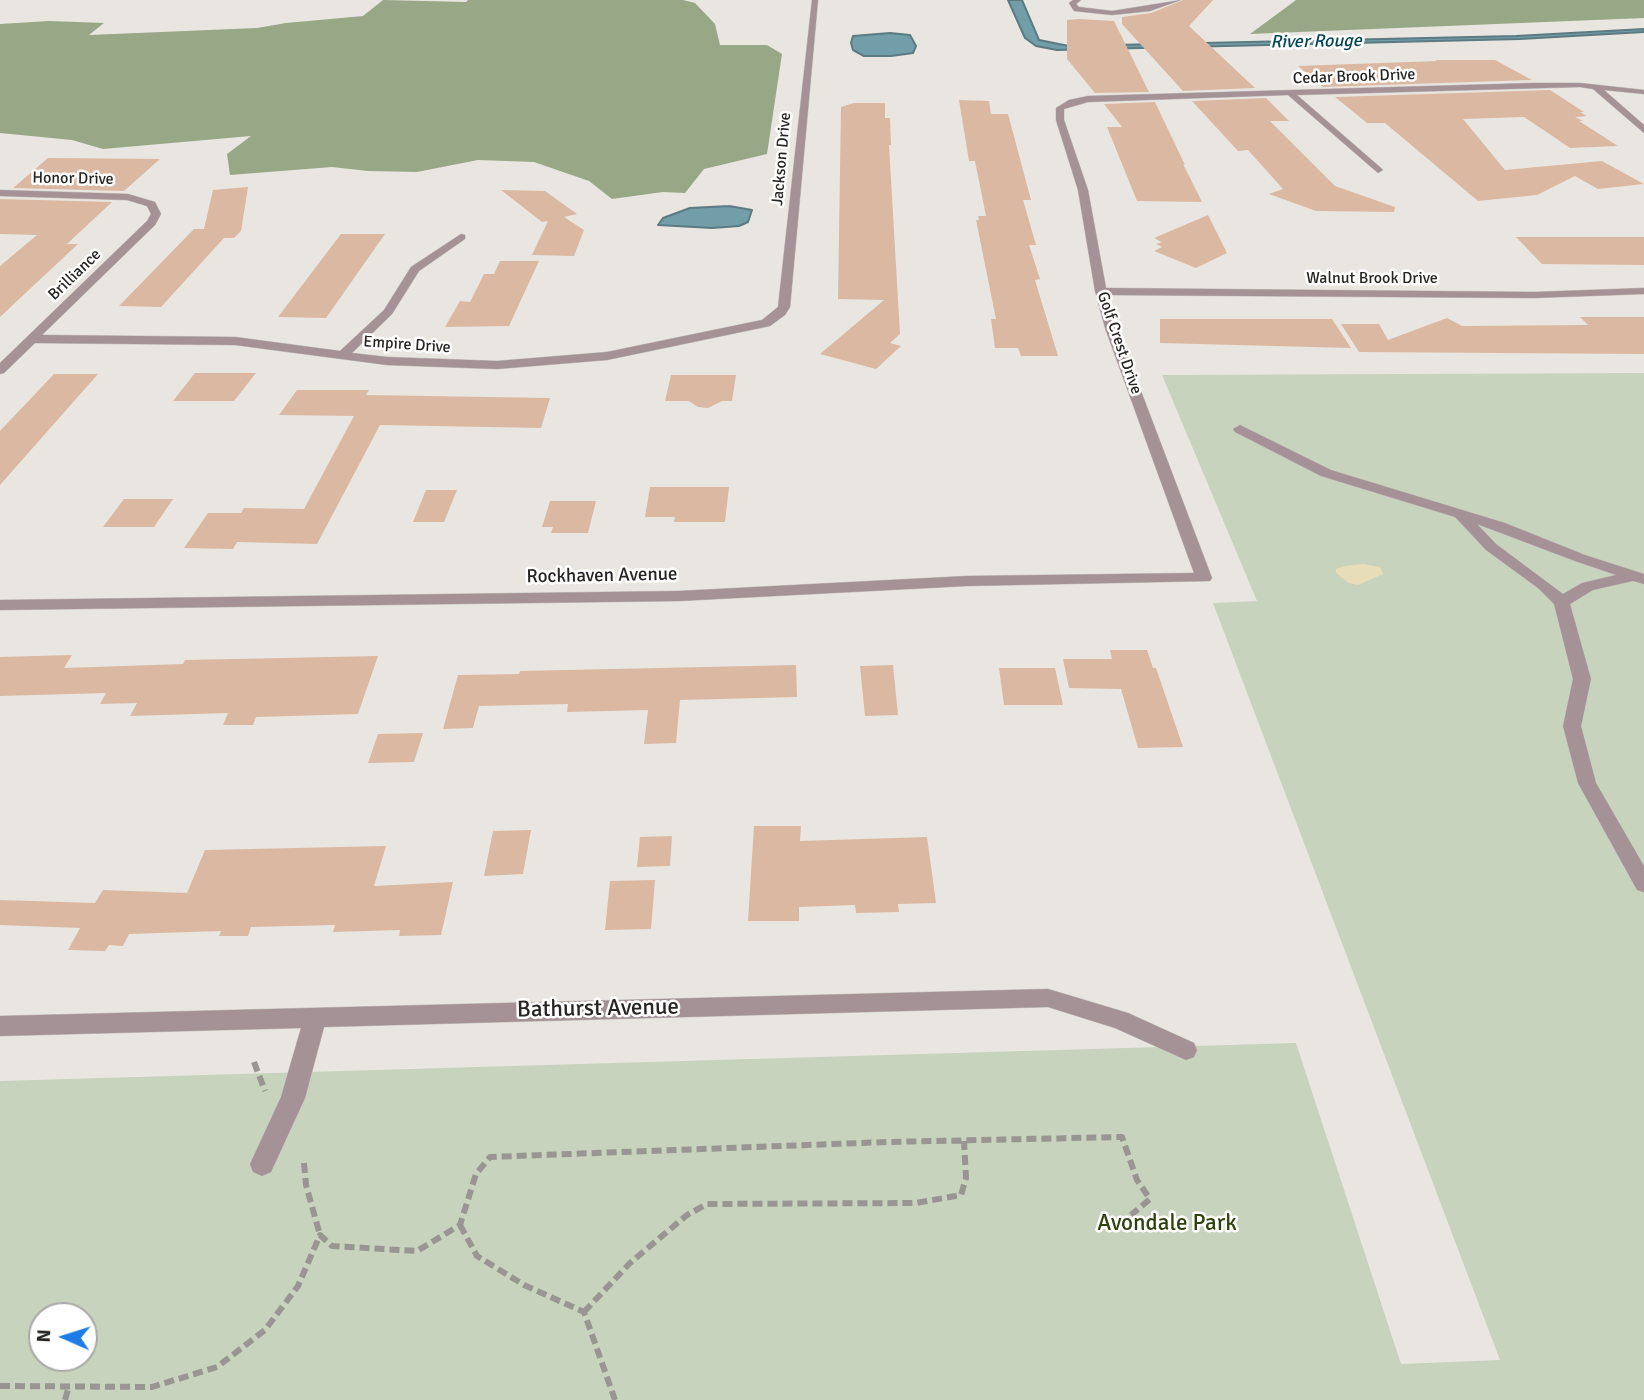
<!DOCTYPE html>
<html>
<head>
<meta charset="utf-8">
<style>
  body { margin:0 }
  #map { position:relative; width:1644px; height:1400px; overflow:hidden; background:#e9e6e1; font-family:Signika,sans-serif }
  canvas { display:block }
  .north { position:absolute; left:28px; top:1302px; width:70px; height:70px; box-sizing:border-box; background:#fff; border:2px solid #a8a8a7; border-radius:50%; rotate:273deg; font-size:19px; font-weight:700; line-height:28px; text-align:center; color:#262523 }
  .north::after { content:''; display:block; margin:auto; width:24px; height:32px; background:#1f7be5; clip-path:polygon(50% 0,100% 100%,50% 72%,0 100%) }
</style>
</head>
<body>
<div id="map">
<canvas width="1644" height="1400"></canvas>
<div class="north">N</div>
</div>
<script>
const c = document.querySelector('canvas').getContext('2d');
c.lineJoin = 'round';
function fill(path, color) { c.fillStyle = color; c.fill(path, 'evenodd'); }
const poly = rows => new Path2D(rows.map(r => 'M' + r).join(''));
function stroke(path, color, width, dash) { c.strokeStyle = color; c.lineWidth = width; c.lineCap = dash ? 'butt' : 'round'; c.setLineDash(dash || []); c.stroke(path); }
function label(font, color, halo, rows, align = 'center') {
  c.font = font + ' Signika,sans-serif'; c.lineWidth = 5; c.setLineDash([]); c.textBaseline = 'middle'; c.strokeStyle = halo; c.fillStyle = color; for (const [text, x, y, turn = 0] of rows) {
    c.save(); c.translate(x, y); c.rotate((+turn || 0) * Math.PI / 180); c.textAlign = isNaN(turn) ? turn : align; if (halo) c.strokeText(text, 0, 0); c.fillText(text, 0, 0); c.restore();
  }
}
const green = poly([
  [1644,373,1644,1400,0,1400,0,1081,1296,1043,1401,1364,1500,1360,1213,603,1257,601,1162,375],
  [42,1316,84,1316,84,1358,42,1358]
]);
const forest = poly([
  [383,0,466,2,468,0,683,0,695,3,715,24,720,45,767,45,782,54,767,154,704,169,685,193,663,192,612,199,589,181,534,162,478,160,417,172,368,171,332,167,230,175,227,154,251,136,103,149,72,140,0,133,0,24,49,21,104,23,89,35,257,28,286,23,363,16],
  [1296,0,1644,0,1644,18,1250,34]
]);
const sand = poly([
  [1363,564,1380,567,1383,574,1358,585,1349,583,1336,573,1336,569,1345,566]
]);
const water = poly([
  [1008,0,1022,0,1039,40,1069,46,1516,36,1644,29,1644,32,1520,39,1057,50,1036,46,1025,38,1008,0],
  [890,33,910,35,916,46,913,53,891,56,864,56,853,50,851,43,853,36,890,33],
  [729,206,752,210,748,222,739,226,712,228,658,225,663,218,690,208,729,206]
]);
const building = poly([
  [1183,0,1213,0,1189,26,1255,88,1183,91,1122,24,1122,17,1151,13],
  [1079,19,1114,21,1149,92,1095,93,1067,59,1067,20],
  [1435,60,1495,60,1532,80,1323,87,1298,66,1437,61],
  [1550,90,1584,112,1580,112,1587,116,1575,117,1583,121,1579,121,1618,146,1570,148,1524,117,1463,119,1505,170,1602,161,1644,184,1598,189,1575,176,1537,195,1478,201,1385,123,1367,123,1335,97],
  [1266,98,1289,121,1270,121,1335,186,1395,207,1394,212,1316,211,1269,194,1283,189,1248,150,1238,151,1192,101],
  [959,100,989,101,991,114,1008,114,1031,200,1023,200,1036,245,1029,245,1040,279,1035,280,1058,356,1021,356,1018,348,995,348,991,319,996,319,976,220,979,220,978,216,986,216,975,161,969,161],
  [1155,102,1185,165,1183,164,1202,202,1137,201,1107,127,1122,127,1104,104],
  [854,103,885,103,885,118,890,118,891,145,889,145,900,334,890,343,901,346,876,369,820,354,884,300,838,299,841,107],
  [48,158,160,159,124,191,13,188],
  [248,187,241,231,234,238,224,238,161,307,119,306,194,229,204,229,213,190],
  [501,190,545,191,577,214,564,217,584,230,574,256,532,255,548,221,542,222],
  [0,199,112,202,67,244,78,244,0,317,0,266,37,235,0,234],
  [1208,215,1227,253,1196,268,1154,251,1162,247,1156,244,1162,242,1154,238],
  [341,234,385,234,326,318,278,317],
  [1516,237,1644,237,1644,265,1542,264],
  [500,261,539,261,509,326,445,327,460,301,470,302,484,274,494,274],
  [1580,317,1644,317,1644,354,1359,352,1341,324,1379,324,1388,340,1447,318,1462,326,1588,325],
  [1160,319,1332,319,1351,348,1160,343],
  [195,373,256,373,234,401,173,401],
  [54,374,98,374,0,485,0,431],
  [671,375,736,375,732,401,722,401,708,408,698,407,689,401,665,401],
  [297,390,369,390,366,395,550,398,541,428,380,425,317,544,237,542,233,549,184,548,208,513,241,513,244,508,304,509,354,416,279,415],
  [650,487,729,487,725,522,674,522,675,517,645,517],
  [426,490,457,490,444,522,413,522],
  [124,499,173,499,154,527,103,527],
  [550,501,596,501,588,533,551,533,553,527,542,527],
  [1110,650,1147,650,1153,668,1156,668,1183,747,1138,748,1121,689,1069,688,1063,659,1112,659],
  [72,655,64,668,183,664,185,660,378,656,358,714,256,717,253,725,223,725,228,713,130,716,137,703,100,704,106,693,0,696,0,657],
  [796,665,797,697,680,700,676,743,644,744,648,710,567,712,568,704,479,706,473,728,443,729,458,675,519,674,520,671],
  [893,665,898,715,865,716,860,666],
  [999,668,1055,668,1063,705,1004,705],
  [423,733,414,762,368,763,378,734],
  [754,826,801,826,800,841,927,837,936,903,898,904,899,912,856,913,855,905,799,907,799,921,748,921],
  [531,830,523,874,484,876,493,831],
  [672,836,670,866,637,867,640,837],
  [386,846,374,886,453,882,441,935,399,936,400,930,333,932,335,925,251,927,248,936,219,936,221,931,129,934,123,946,109,945,105,951,68,950,80,928,0,925,0,900,95,903,103,890,187,893,205,850],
  [655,880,651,929,605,930,610,881]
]);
const path = poly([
  [254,1062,265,1091],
  [304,1163,306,1185,320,1235],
  [460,1225,477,1256,524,1285,584,1312,615,1400],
  [584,1312,630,1263,687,1215,707,1204,916,1203,961,1195,966,1178,964,1141],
  [0,1386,152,1387,217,1367,265,1330,298,1286,320,1235,332,1246,417,1251,460,1225,476,1174,490,1157,887,1142,1122,1137,1137,1180,1150,1199,1131,1215],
  [65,1400,69,1386]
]);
const minor = poly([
  [812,0,818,0,790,307,785,315,770,326,607,360,497,369,387,365,235,345,35,343,4,373,0,374,0,363,147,221,151,214,147,206,127,200,0,196,0,190,128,194,155,202,161,214,155,225,42,335,235,337,340,351,384,310,411,267,461,234,465,235,465,239,419,271,392,314,352,353,387,357,497,361,607,352,762,320,778,307,812,0],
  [1073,0,1081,0,1076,4,1079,7,1112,11,1181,0,1150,11,1112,15,1074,11,1069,3,1073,0],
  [1533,83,1580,83,1644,90,1644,94,1604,90,1644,125,1644,133,1593,89,1580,87,1297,95,1381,168,1383,170,1378,173,1288,95,1088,102,1064,109,1064,120,1088,190,1106,288,1534,292,1644,288,1644,294,1534,298,1108,295,1117,328,1212,578,1210,581,967,586,679,601,0,610,0,600,679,591,967,576,1194,573,1105,328,1095,291,1078,190,1056,120,1056,108,1069,100,1088,96,1533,83],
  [1240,425,1331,470,1505,523,1585,555,1644,574,1644,584,1633,581,1593,590,1570,604,1591,679,1581,726,1596,783,1644,866,1644,892,1637,890,1578,783,1563,726,1573,679,1554,604,1538,588,1486,550,1455,517,1321,476,1235,432,1233,429,1240,425],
  [1477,524,1575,561,1616,575,1582,583,1563,594,1496,544,1477,524],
  [1048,989,1128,1013,1194,1043,1197,1050,1194,1057,1186,1060,1115,1028,1048,1007,324,1027,305,1098,271,1172,262,1176,253,1172,250,1164,281,1097,301,1028,0,1036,0,1016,1048,989]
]);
const farStreetnames = [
  ["Cedar Brook Drive",1354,77,-2],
  ["Jackson Drive",782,159,-85],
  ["Honor Drive",73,179,1],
  ["Brilliance",75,275,-44],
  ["Walnut Brook Drive",1372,279],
  ["Golf Crest Drive",1119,343,71],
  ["Empire Drive",407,345,4]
];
const farWaternames = [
  ["River Rouge",1316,42,-1]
];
const streetNames = [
  ["Rockhaven Avenue",602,576,-1]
];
const nearStreetnames = [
  ["Bathurst Avenue",598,1009,-1]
];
const nearParknames = [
  ["Avondale Park",1167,1224]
];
fill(green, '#c8d3bd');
fill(forest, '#98a886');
fill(sand, '#e7ddb8');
fill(water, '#729eaa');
stroke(water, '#5b7a82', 2);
fill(building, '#dbb8a1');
stroke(minor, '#c6c3bf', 1);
stroke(path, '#989592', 6, [10, 5]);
fill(minor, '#a59297');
label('16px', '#262523', '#fff', farStreetnames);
label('italic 18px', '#004754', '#fff', farWaternames);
label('19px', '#262523', '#fff', streetNames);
label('23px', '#262523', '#fff', nearStreetnames);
label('23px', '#2d420c', '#fff', nearParknames);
</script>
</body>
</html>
